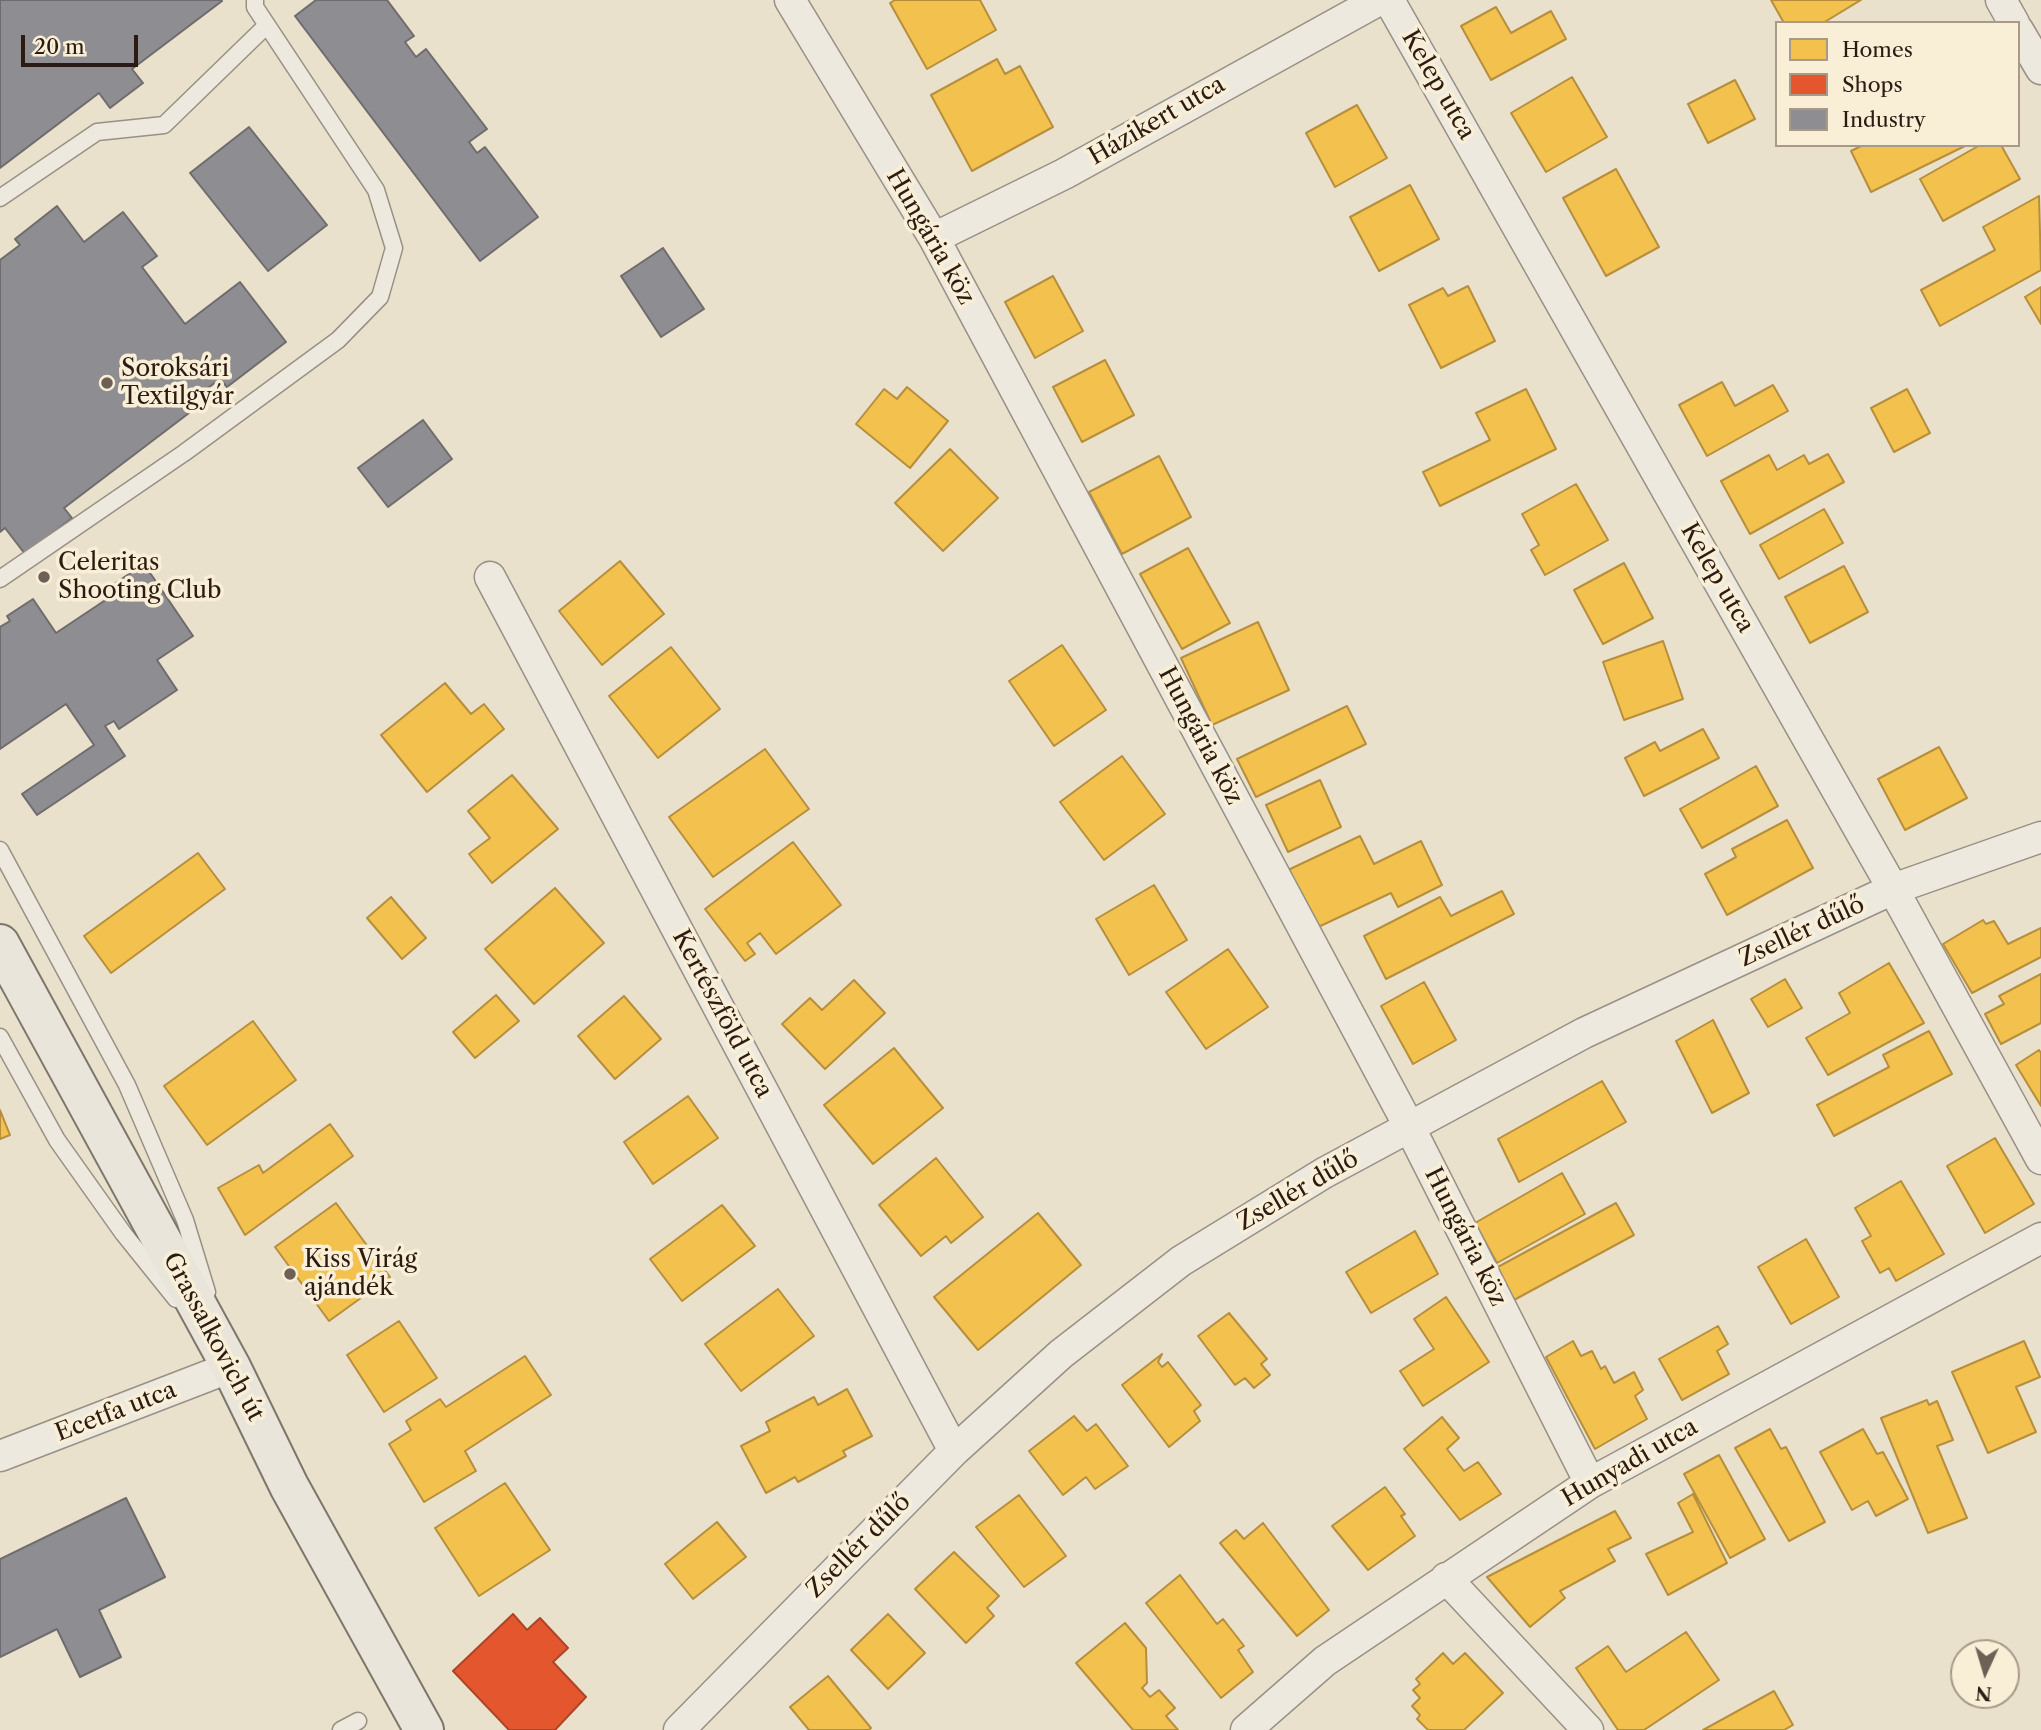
<!DOCTYPE html>
<html>
<head>
<meta charset="utf-8">
<style>
  body { margin:0 }
  #map { position:relative; width:2041px; height:1730px; overflow:hidden; background:#eae1cd; font-family:"Libre Caslon Text",serif }
  canvas { display:block }
  .legend { position:absolute; left:1775px; top:21px; width:245px; height:126px; box-sizing:border-box; background:#f9efd7; border:2px solid #a79a89; margin:0; padding:9px 12px; list-style:none; font-size:21px; color:#2c1b13 }
  .legend li { display:flex; align-items:center; gap:14px; height:35px }
  .legend b { width:35px; border:2px solid #a79a89 }
  .north { position:absolute; left:1950px; top:1639px; width:70px; height:70px; box-sizing:border-box; background:#f9efd7; border:2px solid #a79a89; border-radius:50%; rotate:184deg; font-size:19px; font-weight:700; line-height:28px; text-align:center; color:#2c1b13 }
  .north::after { content:''; display:block; margin:auto; width:24px; height:32px; background:#6e6054; clip-path:polygon(50% 0,100% 100%,50% 72%,0 100%) }
  .scale { position:absolute; left:21px; top:35px; width:117px; height:32px; box-sizing:border-box; border:4px solid #2c1b13; border-top:0; padding-left:9px; font-size:21px; line-height:24px; white-space:nowrap; color:#2c1b13; -webkit-text-stroke:5px #f9efd7; paint-order:stroke }
</style>
</head>
<body>
<div id="map">
<canvas width="2041" height="1730"></canvas>
<ul class="legend">
<li><b style="height:19px;background:#f2c14e"></b>Homes</li>
<li><b style="height:19px;background:#e4572e"></b>Shops</li>
<li><b style="height:19px;background:#8d8d92"></b>Industry</li>
</ul>
<div class="north">N</div>
<div class="scale">20 m</div>
</div>
<script>
const c = document.querySelector('canvas').getContext('2d');
c.lineJoin = 'round';
function fill(path, color) { c.fillStyle = color; c.fill(path, 'evenodd'); }
const poly = rows => new Path2D(rows.map(r => 'M' + r).join(''));
function stroke(path, color, width, dash) { c.strokeStyle = color; c.lineWidth = width; c.lineCap = dash ? 'butt' : 'round'; c.setLineDash(dash || []); c.stroke(path); }
function label(font, color, halo, rows, align = 'center') {
  c.font = font + ' "Libre Caslon Text",serif'; c.lineWidth = 7; c.setLineDash([]); c.textBaseline = 'middle'; c.strokeStyle = halo; c.fillStyle = color; for (const [text, x, y, turn = 0] of rows) {
    c.save(); c.translate(x, y); c.rotate((+turn || 0) * Math.PI / 180); c.textAlign = isNaN(turn) ? turn : align; if (halo) c.strokeText(text, 0, 0); c.fillText(text, 0, 0); c.restore();
  }
}
const homes = poly([
  [895,0,980,0,996,30,927,69,890,3,895,0],
  [1771,0,1861,0,1823,23,1784,23,1771,0],
  [1496,7,1511,33,1551,11,1566,39,1491,80,1461,26,1496,7],
  [997,59,1005,74,1020,66,1053,127,972,171,931,95,997,59],
  [1572,77,1607,137,1546,172,1511,113,1572,77],
  [1735,80,1755,119,1708,143,1688,104,1735,80],
  [1357,105,1387,158,1335,187,1306,133,1357,105],
  [1863,145,1967,145,1871,192,1851,151,1863,145],
  [1980,145,2001,145,2020,179,1943,221,1920,179,1980,145],
  [1616,169,1659,247,1606,276,1563,198,1616,169],
  [1410,185,1439,239,1379,271,1350,217,1410,185],
  [2039,196,2041,270,1940,326,1921,290,1995,250,1983,227,2039,196],
  [1053,276,1083,331,1035,358,1005,302,1053,276],
  [1468,286,1495,341,1441,368,1409,305,1443,288,1448,296,1468,286],
  [2041,287,2041,324,2025,297,2041,287],
  [1105,360,1134,415,1082,442,1053,387,1105,360],
  [1722,382,1735,406,1773,385,1788,411,1707,456,1679,405,1722,382],
  [907,387,948,421,910,468,856,424,884,389,897,399,907,387],
  [1526,389,1556,449,1440,506,1423,472,1490,440,1476,413,1526,389],
  [1907,389,1930,433,1894,452,1871,408,1907,389],
  [950,449,998,498,943,551,895,503,950,449],
  [1828,454,1844,482,1750,534,1721,481,1769,455,1777,470,1804,455,1809,464,1828,454],
  [1159,456,1191,517,1122,554,1089,492,1159,456],
  [1576,484,1608,540,1545,575,1531,550,1539,545,1522,514,1576,484],
  [1824,509,1843,543,1779,579,1760,545,1824,509],
  [1188,548,1230,623,1182,649,1140,574,1188,548],
  [620,561,664,614,602,665,559,611,620,561],
  [1624,563,1653,618,1603,644,1574,590,1624,563],
  [1844,566,1868,612,1810,643,1785,597,1844,566],
  [1258,622,1289,690,1212,725,1181,658,1258,622],
  [1663,641,1683,699,1624,720,1603,662,1663,641],
  [1062,645,1106,710,1054,746,1009,681,1062,645],
  [671,647,720,709,658,758,609,696,671,647],
  [445,683,471,714,484,704,504,729,427,792,381,735,445,683],
  [1347,706,1366,744,1256,797,1237,759,1347,706],
  [1703,729,1719,758,1644,796,1625,758,1655,742,1660,751,1703,729],
  [1939,747,1967,798,1905,830,1878,779,1939,747],
  [765,749,809,809,713,877,669,817,765,749],
  [1122,756,1165,814,1104,860,1060,802,1122,756],
  [1756,766,1778,806,1702,848,1680,809,1756,766],
  [512,775,558,829,492,883,469,854,490,838,468,811,512,775],
  [1320,780,1341,827,1288,852,1266,805,1320,780],
  [1787,820,1813,868,1727,915,1705,874,1736,857,1732,849,1787,820],
  [1360,836,1374,864,1421,841,1442,885,1398,907,1391,893,1316,928,1288,870,1360,836],
  [793,842,841,905,776,954,760,933,747,943,755,954,745,961,705,909,793,842],
  [198,853,225,889,111,973,84,936,198,853],
  [1154,885,1187,940,1129,975,1096,919,1154,885],
  [555,888,604,943,534,1004,485,949,555,888],
  [1502,891,1514,914,1386,979,1364,936,1440,897,1451,916,1502,891],
  [391,897,426,938,402,959,367,918,391,897],
  [1983,920,1986,924,1994,921,2008,944,2041,928,2041,957,1972,993,1943,944,1983,920],
  [1228,949,1268,1007,1206,1049,1166,992,1228,949],
  [1889,963,1924,1023,1828,1075,1806,1038,1850,1013,1839,993,1889,963],
  [2041,974,2041,1023,2001,1044,1985,1014,2004,1004,1999,996,2041,974],
  [1785,979,1802,1008,1768,1027,1751,999,1785,979],
  [854,980,885,1013,825,1069,782,1024,810,998,822,1010,854,980],
  [1424,982,1456,1040,1413,1064,1381,1006,1424,982],
  [496,995,519,1021,475,1058,453,1032,496,995],
  [624,996,661,1039,615,1079,578,1036,624,996],
  [1713,1020,1749,1093,1712,1113,1676,1041,1713,1020],
  [253,1021,296,1080,207,1145,164,1086,253,1021],
  [1929,1031,1952,1074,1834,1136,1817,1105,1889,1067,1883,1055,1929,1031],
  [894,1048,943,1108,873,1164,824,1105,894,1048],
  [2039,1050,2041,1053,2041,1106,2016,1065,2039,1050],
  [1602,1081,1626,1122,1519,1182,1498,1139,1602,1081],
  [688,1096,718,1138,653,1184,624,1142,688,1096],
  [0,1110,10,1135,0,1139,0,1110],
  [330,1124,353,1156,245,1235,218,1188,259,1165,263,1173,330,1124],
  [1995,1138,2034,1204,1985,1233,1947,1166,1995,1138],
  [936,1158,983,1217,951,1243,946,1236,921,1256,879,1205,936,1158],
  [1562,1173,1585,1214,1497,1263,1475,1223,1562,1173],
  [1901,1181,1944,1254,1896,1281,1889,1268,1880,1273,1862,1241,1871,1236,1855,1208,1901,1181],
  [336,1203,390,1277,329,1321,275,1247,336,1203],
  [1616,1203,1634,1235,1514,1300,1496,1268,1616,1203],
  [722,1205,755,1246,682,1301,650,1259,722,1205],
  [1038,1213,1081,1265,978,1350,934,1297,1038,1213],
  [1415,1231,1438,1274,1371,1313,1346,1272,1415,1231],
  [1806,1239,1839,1297,1791,1324,1758,1267,1806,1239],
  [778,1289,814,1336,741,1391,705,1344,778,1289],
  [1446,1297,1489,1362,1423,1406,1400,1371,1434,1349,1414,1319,1446,1297],
  [1229,1313,1267,1359,1261,1364,1270,1375,1254,1388,1245,1378,1235,1385,1198,1336,1229,1313],
  [399,1321,437,1378,384,1412,347,1355,399,1321],
  [1718,1326,1728,1344,1717,1351,1729,1374,1682,1400,1659,1359,1718,1326],
  [1573,1341,1581,1356,1592,1351,1601,1369,1605,1366,1614,1383,1634,1372,1643,1390,1635,1396,1647,1419,1595,1449,1546,1357,1573,1341],
  [2024,1341,2040,1377,2016,1387,2036,1432,1988,1453,1952,1372,2024,1341],
  [1162,1354,1158,1362,1162,1367,1168,1362,1201,1405,1194,1411,1200,1421,1169,1447,1122,1385,1162,1354],
  [525,1356,551,1395,465,1451,476,1471,424,1502,389,1444,411,1430,406,1421,440,1399,446,1407,525,1356],
  [847,1389,872,1436,843,1451,846,1456,798,1482,795,1477,766,1493,741,1446,770,1431,766,1422,814,1397,818,1405,847,1389],
  [1927,1400,1929,1405,1937,1401,1953,1440,1937,1446,1967,1518,1928,1533,1881,1418,1927,1400],
  [1074,1416,1087,1431,1096,1424,1128,1466,1095,1489,1086,1477,1063,1495,1029,1451,1074,1416],
  [1442,1417,1459,1438,1447,1449,1464,1471,1478,1462,1501,1494,1460,1520,1404,1449,1442,1417],
  [1770,1429,1781,1449,1786,1447,1825,1522,1789,1541,1735,1448,1770,1429],
  [1863,1429,1877,1454,1883,1452,1908,1499,1876,1516,1868,1501,1852,1510,1820,1452,1863,1429],
  [1719,1455,1765,1539,1730,1558,1684,1474,1719,1455],
  [505,1483,550,1550,479,1596,435,1528,505,1483],
  [1385,1487,1405,1514,1401,1516,1415,1536,1368,1570,1332,1526,1385,1487],
  [1693,1494,1727,1563,1668,1595,1646,1554,1693,1532,1678,1503,1693,1494],
  [1019,1495,1066,1556,1024,1587,976,1527,1019,1495],
  [1615,1511,1631,1538,1608,1549,1615,1561,1560,1591,1565,1598,1530,1627,1487,1577,1615,1511],
  [717,1522,746,1557,693,1599,665,1564,717,1522],
  [1263,1523,1329,1610,1297,1636,1220,1543,1236,1530,1244,1539,1263,1523],
  [954,1552,999,1596,987,1608,994,1616,966,1643,915,1589,954,1552],
  [1180,1575,1217,1624,1223,1619,1244,1646,1238,1650,1253,1672,1221,1698,1146,1603,1180,1575],
  [888,1614,925,1653,888,1689,851,1650,888,1614],
  [1125,1623,1146,1648,1147,1683,1142,1688,1150,1697,1159,1690,1175,1708,1166,1716,1178,1730,1133,1730,1076,1663,1125,1623],
  [1686,1632,1719,1680,1644,1730,1618,1730,1576,1668,1608,1646,1626,1672,1686,1632],
  [1443,1653,1453,1664,1465,1653,1503,1693,1464,1730,1428,1730,1417,1719,1420,1715,1412,1706,1420,1698,1413,1690,1420,1684,1416,1679,1443,1653],
  [828,1676,871,1728,869,1730,809,1730,790,1707,828,1676],
  [1774,1691,1793,1725,1784,1730,1703,1730,1774,1691]
]);
const shops = poly([
  [513,1614,527,1630,540,1618,568,1648,553,1662,586,1697,555,1730,509,1730,453,1671,513,1614]
]);
const industry = poly([
  [0,0,221,0,222,1,132,69,143,83,110,108,99,93,0,168,0,0],
  [316,0,387,0,414,36,405,42,416,57,426,49,487,129,469,142,477,153,485,147,538,217,480,261,295,16,316,0],
  [249,127,327,225,268,271,190,173,249,127],
  [57,206,84,242,123,212,157,256,142,267,185,324,240,282,286,342,227,387,220,379,188,403,193,410,64,508,72,518,25,554,5,528,0,532,0,260,20,245,15,239,57,206],
  [663,248,704,309,661,337,621,276,663,248],
  [423,420,452,459,388,507,358,468,423,420],
  [144,564,193,636,157,660,177,690,119,729,114,721,105,726,125,756,37,815,22,794,94,745,66,704,0,749,0,627,10,621,7,616,33,599,56,633,107,599,102,592,144,564],
  [126,1498,165,1577,99,1610,121,1657,80,1677,57,1629,0,1657,0,1559,126,1498]
]);
const service = poly([
  [0,198,97,132,164,125,267,25],
  [0,579,184,453,338,340,380,297,394,248,376,190,255,7,255,0],
  [0,850,127,1085,185,1220,207,1292],
  [0,1037,57,1140,123,1233,176,1299],
  [341,1730,358,1721]
]);
const minor = poly([
  [790,0,934,238,1410,1128,1590,1483],
  [1389,0,1893,889,2041,1159],
  [2001,0,2014,23],
  [2018,30,2041,69],
  [934,238,1064,174,1379,0],
  [490,577,954,1451],
  [0,1456,231,1367],
  [1446,1578,1588,1730],
  [679,1730,954,1451,1061,1354,1181,1261,1324,1173,1584,1033,1893,889,2041,837],
  [1246,1730,1325,1661,1590,1483,2041,1238]
]);
const primary = poly([
  [0,944,231,1367,289,1486,424,1730]
]);
const markers = [
  [107,383,7,"#6e6054"],
  [44,577,7,"#6e6054"],
  [290,1274,7,"#6e6054"]
];
const streetNames = [
  ["Kelep utca",1438,85,60],
  ["Házikert utca",1157,121,-30],
  ["Hungária köz",930,237,60],
  ["Kelep utca",1717,578,60],
  ["Hungária köz",1200,736,62],
  ["Zsellér dűlő",1802,932,-25],
  ["Kertészföld utca",722,1014,62],
  ["Zsellér dűlő",1298,1191,-30],
  ["Hungária köz",1465,1237,63],
  ["Grassalkovich út",213,1337,62],
  ["Ecetfa utca",116,1412,-21],
  ["Hunyadi utca",1630,1463,-30],
  ["Zsellér dűlő",859,1546,-45]
];
const poiNames = [
  ["Soroksári",121,369],
  ["Textilgyár",121,397],
  ["Celeritas",58,563],
  ["Shooting Club",58,591],
  ["Kiss Virág",304,1260],
  ["ajándék",304,1288]
];
fill(homes, '#f2c14e');
stroke(homes, '#b78f3c', 2);
fill(shops, '#e4572e');
stroke(shops, '#ad4526', 2);
fill(industry, '#8d8d92');
stroke(industry, '#706b6c', 2);
stroke(service, '#989084', 19);
stroke(minor, '#989084', 33);
stroke(primary, '#7d766b', 42);
stroke(service, '#ede9df', 16);
stroke(minor, '#ede9df', 30);
stroke(primary, '#eae5da', 38);
for (const [x, y, r, color] of markers) { const dot = new Path2D(); dot.arc(x, y, r, 0, 2 * Math.PI); c.fillStyle = color; c.fill(dot); stroke(dot, '#f9efd7', 2.5); }
label('24px', '#2c1b13', '#f9efd7', streetNames);
label('24px', '#2c1b13', '#f9efd7', poiNames, 'left');
</script>
</body>
</html>
